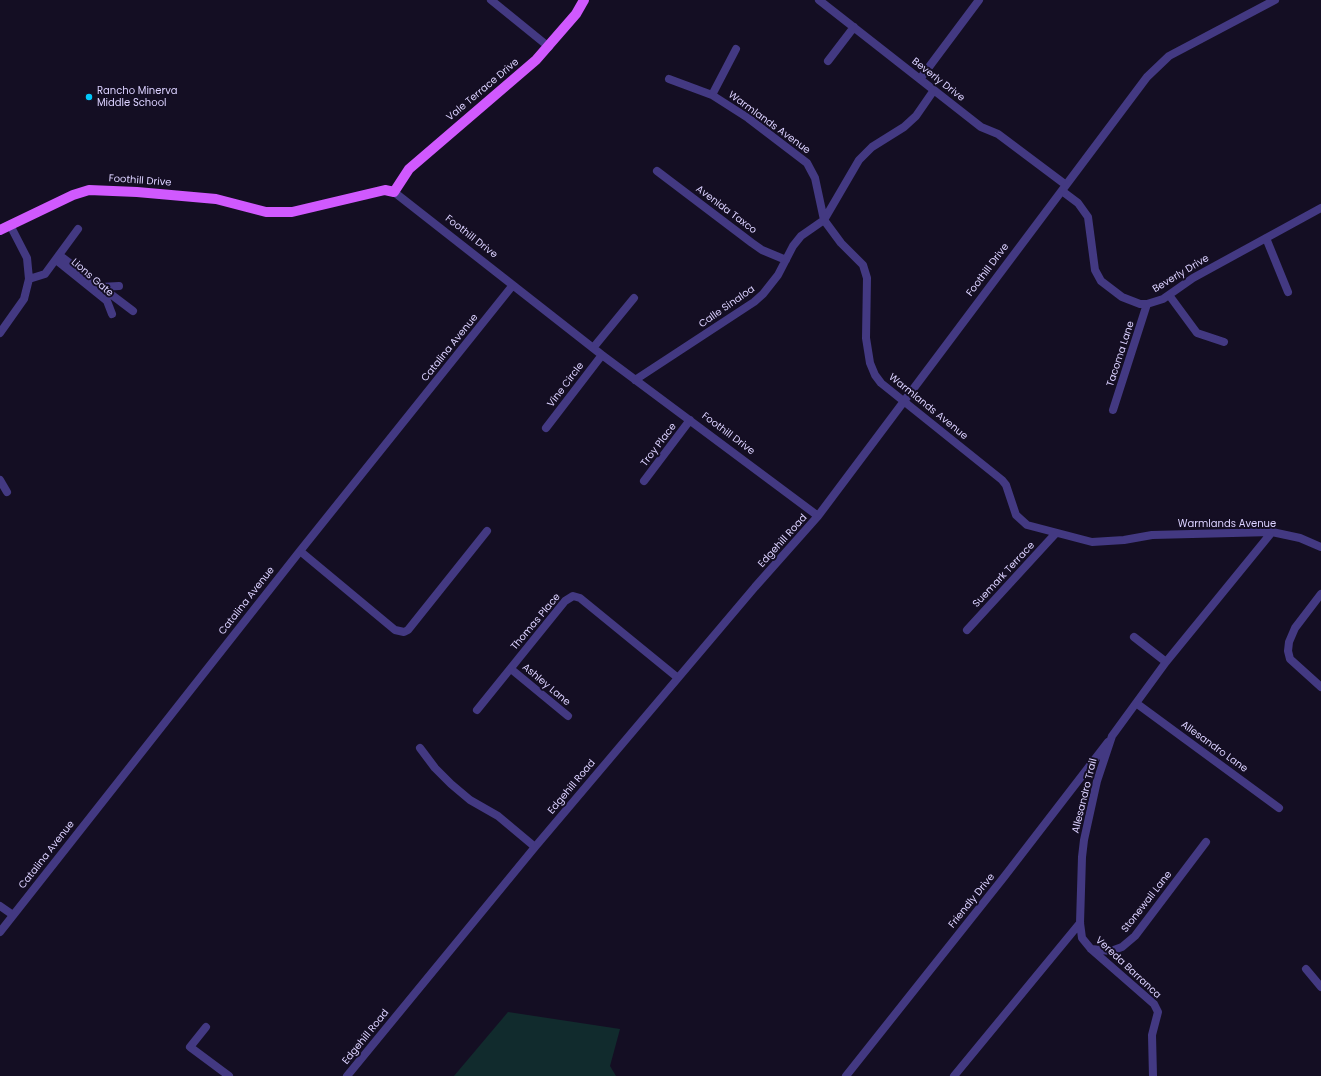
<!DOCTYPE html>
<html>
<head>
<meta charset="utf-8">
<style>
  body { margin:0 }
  canvas { display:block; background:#140e23 }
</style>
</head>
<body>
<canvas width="1321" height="1076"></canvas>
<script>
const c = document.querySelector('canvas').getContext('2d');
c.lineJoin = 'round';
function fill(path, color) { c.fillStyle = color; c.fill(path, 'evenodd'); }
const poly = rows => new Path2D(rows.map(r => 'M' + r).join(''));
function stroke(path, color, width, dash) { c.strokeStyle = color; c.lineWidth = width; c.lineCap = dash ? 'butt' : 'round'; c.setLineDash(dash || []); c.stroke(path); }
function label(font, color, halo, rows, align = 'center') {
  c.font = font + ' Poppins,sans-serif'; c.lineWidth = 4; c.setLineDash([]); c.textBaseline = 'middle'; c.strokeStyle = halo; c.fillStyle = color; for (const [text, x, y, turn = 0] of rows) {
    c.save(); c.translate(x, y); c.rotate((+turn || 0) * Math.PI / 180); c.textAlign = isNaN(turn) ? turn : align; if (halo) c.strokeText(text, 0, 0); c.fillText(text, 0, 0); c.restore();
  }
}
const green = poly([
  [508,1012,620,1029,610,1066,616,1076,454,1076]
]);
const minor = poly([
  [491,0,549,47],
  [819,0,981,127,998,134,1066,185],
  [828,61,854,27],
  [669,79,712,95,748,118,807,163,815,178,824,220,841,243,863,265,867,278,866,338,870,363,875,375,881,383,1002,480,1006,485,1016,515,1027,525,1092,542,1124,540,1152,535,1272,532,1300,538,1321,547],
  [920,79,979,0],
  [712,95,736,49],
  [657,171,752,243,762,250,786,260],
  [1062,191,1078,203,1088,217,1095,270,1101,281,1122,297,1140,304,1147,304,1163,299,1193,278,1321,208],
  [394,192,602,355,818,516],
  [1266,238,1288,292],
  [59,255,133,311],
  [56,260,107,301,112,314],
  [29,279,45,274,78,229],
  [101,287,119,286],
  [1169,295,1197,333,1224,342],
  [0,333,24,299,29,279,27,258,10,225],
  [593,348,634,298],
  [635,380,754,302,763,294,778,275,793,246,801,236,824,220,859,160,872,147,904,127,916,116,934,90],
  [1113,410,1147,304],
  [546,428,602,355],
  [0,480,7,492],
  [644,481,690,420],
  [300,551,395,630,404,632,408,630,487,531],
  [1321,594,1295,628,1289,642,1288,651,1290,659,1321,687],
  [967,630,1056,533],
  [1134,637,1166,662],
  [511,669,568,716],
  [1136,703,1279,808],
  [477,710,565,601,573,596,580,598,678,678],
  [420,748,435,768,451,784,470,800,498,816,535,847],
  [0,906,13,915],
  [0,932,300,551,513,285],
  [1091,949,1111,951,1122,947,1135,936,1206,842],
  [1306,969,1321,987],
  [206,1027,190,1047,229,1076],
  [347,1076,535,847,755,587,818,516,1147,77,1169,56,1275,0],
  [846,1076,1004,877,1108,742],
  [954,1076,1080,923],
  [1153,1076,1152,1035,1158,1012,1154,1004,1091,949,1082,938,1080,923,1082,857,1084,840,1097,781,1112,736,1166,662,1272,532]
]);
const major = poly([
  [0,230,73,195,89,190,137,192,216,199,266,212,292,212,385,190,394,192,409,169,536,60,576,14,584,0]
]);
const markers = [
  [89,97,4,"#02c8fa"]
];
const streetNames = [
  ["Beverly Drive",938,80,38],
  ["Vale Terrace Drive",483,90,-40],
  ["Warmlands Avenue",769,123,36],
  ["Foothill Drive",140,181,4],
  ["Avenida Taxco",726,210,37],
  ["Foothill Drive",471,237,38],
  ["Foothill Drive",988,270,-53],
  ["Beverly Drive",1181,274,-31],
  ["Lions Gate",92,278,41],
  ["Calle Sinaloa",727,307,-35],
  ["Catalina Avenue",450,348,-51],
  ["Tacoma Lane",1121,354,-72],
  ["Vine Circle",566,385,-53],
  ["Warmlands Avenue",928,407,39],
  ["Foothill Drive",728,434,37],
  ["Troy Place",659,445,-53],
  ["Warmlands Avenue",1227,524],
  ["Edgehill Road",783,541,-48],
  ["Suemark Terrace",1004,575,-47],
  ["Catalina Avenue",247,601,-52],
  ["Thomas Place",536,622,-50],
  ["Ashley Lane",546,685,40],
  ["Allesandro Lane",1214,747,36],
  ["Edgehill Road",572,787,-50],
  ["Allesandro Trail",1085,796,-76],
  ["Catalina Avenue",47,855,-52],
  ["Friendly Drive",972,901,-51],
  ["Stonewall Lane",1147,902,-52],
  ["Vereda Barranca",1128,968,43],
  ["Edgehill Road",366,1037,-51]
];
const poiNames = [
  ["Rancho Minerva",97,91],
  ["Middle School",97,103]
];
fill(green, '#112b2d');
stroke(minor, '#433982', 8);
stroke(major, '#d059fe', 10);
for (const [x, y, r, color] of markers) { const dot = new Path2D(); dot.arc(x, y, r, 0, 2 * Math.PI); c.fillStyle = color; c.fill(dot); stroke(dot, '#140e23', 1.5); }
label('10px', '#dbd1ff', '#140e23', streetNames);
label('10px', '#dbd1ff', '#140e23', poiNames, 'left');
</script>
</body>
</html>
